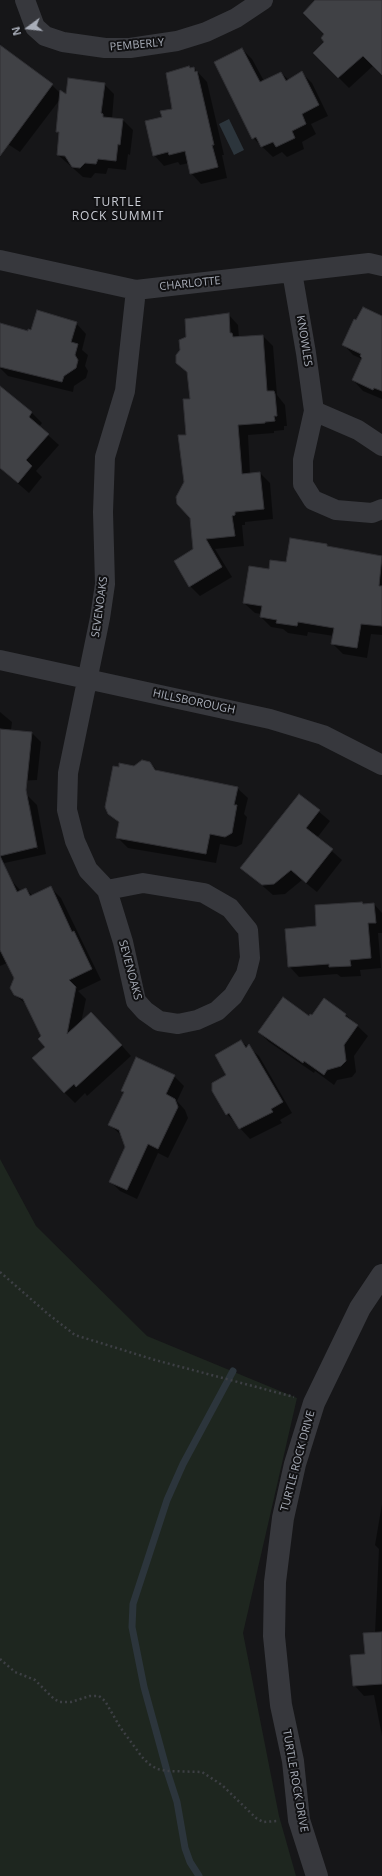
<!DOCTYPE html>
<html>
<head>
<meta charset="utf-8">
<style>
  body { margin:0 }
  #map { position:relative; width:382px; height:1876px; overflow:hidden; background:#161618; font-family:"Open Sans",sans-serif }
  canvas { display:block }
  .north { position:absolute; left:8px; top:8px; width:40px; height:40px; -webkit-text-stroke:3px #111113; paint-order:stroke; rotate:255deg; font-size:11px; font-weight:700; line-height:16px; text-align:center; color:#a8adb8 }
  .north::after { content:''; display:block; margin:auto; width:14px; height:18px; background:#a8adb8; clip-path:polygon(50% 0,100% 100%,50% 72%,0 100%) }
</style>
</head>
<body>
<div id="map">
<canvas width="382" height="1876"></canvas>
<div class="north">N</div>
</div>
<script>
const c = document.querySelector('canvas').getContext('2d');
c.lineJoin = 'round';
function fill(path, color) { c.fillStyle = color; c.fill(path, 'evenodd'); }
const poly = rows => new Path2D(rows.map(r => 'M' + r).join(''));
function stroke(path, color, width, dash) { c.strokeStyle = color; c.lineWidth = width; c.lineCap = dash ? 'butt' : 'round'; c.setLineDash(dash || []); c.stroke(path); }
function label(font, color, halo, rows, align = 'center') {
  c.font = font + ' "Open Sans",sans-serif'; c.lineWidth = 4; c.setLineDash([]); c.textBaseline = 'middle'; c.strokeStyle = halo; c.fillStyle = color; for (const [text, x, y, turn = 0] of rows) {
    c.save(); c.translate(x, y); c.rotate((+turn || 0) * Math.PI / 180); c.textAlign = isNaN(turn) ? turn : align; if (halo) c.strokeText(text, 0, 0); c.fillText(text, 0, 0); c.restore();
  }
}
const green = poly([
  [0,1159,36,1226,147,1336,297,1398,243,1633,279,1816,296,1876,0,1876]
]);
const water = poly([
  [229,119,244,150,234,155,219,124]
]);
const shadow = poly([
  [317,0,382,0,382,73,374,65,349,88,314,53,326,42,325,34],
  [0,43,3,49,52,85,61,94,67,96,104,84,114,94,112,119,123,120,133,130,130,155,128,154,126,170,108,168,106,174,95,173,91,178,83,177,58,155,60,134,57,131,61,98,20,152,0,139],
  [242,49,252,59,264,81,281,73,289,80,302,73,312,83,328,116,311,124,316,134,302,142,304,149,287,157,282,152,273,157,253,138],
  [194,68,207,82,224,155,222,155,227,178,201,184,191,173,189,163,180,165,178,162,164,166,154,155,163,118,173,110,191,69],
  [228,314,238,325,239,338,263,336,273,346,277,395,285,405,287,426,284,426,284,430,274,431,274,433,248,435,250,474,260,473,270,483,273,519,245,522,245,525,242,525,244,546,215,549,232,577,200,596,190,586,194,550,185,482,187,436,191,400],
  [381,315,382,315,382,399,363,391,353,380,362,359,353,355,343,344],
  [76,323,86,334,82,350,88,355,85,366,88,371,86,378,74,386,73,392,8,376,0,368,0,324,29,332],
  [0,387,32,413,42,423,39,427,59,445,36,471,42,477,29,493,0,468],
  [327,545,330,548,382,557,382,635,371,634,367,658,343,654,332,643,334,636,308,632,307,636,288,633,283,629,271,627,261,617,261,614,255,613,244,603,269,570],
  [0,712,12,722,11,730,31,732,41,742,37,780,0,782],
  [150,763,159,772,237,788,248,798,244,814,247,817,242,844,236,847,220,844,216,863,128,848,117,837,120,824,109,813,134,767],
  [26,794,37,805,46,854,0,864,0,799],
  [28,805,30,805,38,849,37,849],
  [299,795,330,821,317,838,342,860,317,892,302,880,285,894,273,895,241,867],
  [10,879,21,891,26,889,33,896,51,888,61,898,101,980,78,991,86,999,81,1023,102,1023,131,1056,87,1096,85,1093,75,1103,64,1092,42,1036,28,1006,14,994,15,978,7,963,0,966,0,883],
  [362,903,364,905,374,904,382,913,382,933,378,933,381,968,360,970,361,976,341,977,337,974,299,977,289,966,317,927],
  [324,1000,346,1015,368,1036,354,1056,356,1072,352,1077,337,1080,334,1085,315,1071,314,1073,269,1042,259,1032,313,1017],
  [241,1041,259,1056,292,1113,280,1120,282,1123,250,1139,227,1114,228,1076],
  [174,1076,184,1086,177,1101,185,1110,188,1118,168,1158,158,1153,137,1199,120,1191,110,1181,126,1147,122,1136,110,1125,124,1093,122,1091],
  [382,1504,382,1736,374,1695,364,1696,354,1685,375,1633,379,1549,375,1545]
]);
const stream = poly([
  [199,1876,190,1862,185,1848,177,1802,167,1771,144,1687,132,1627,133,1604,167,1500,183,1464,233,1371]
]);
const building = poly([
  [315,0,382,0,382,75,363,56,338,78,313,53,324,42,321,38,324,34,303,13,315,0],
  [0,45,53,84,0,156,0,45],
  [242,48,260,82,281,72,286,81,302,71,319,105,302,114,306,124,292,131,295,138,276,147,273,142,261,147,256,137,252,139,214,62,242,48],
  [189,66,190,68,194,67,195,72,197,71,214,145,212,145,218,167,190,174,185,151,169,155,168,152,153,156,145,121,162,117,160,111,172,109,166,73,189,66],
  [68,78,105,83,101,113,103,114,103,117,123,119,120,145,118,144,116,161,98,159,96,164,85,163,80,168,72,167,65,156,57,155,59,132,56,132,60,90,66,94,68,78],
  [363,307,382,316,382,391,374,388,373,390,352,380,362,358,360,356,361,354,342,345,354,319,356,320,363,307],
  [37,310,77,322,71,342,78,344,75,355,78,360,76,368,64,376,62,382,0,367,0,323,28,331,28,329,31,330,37,310],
  [229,313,230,333,232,333,233,337,263,335,267,391,274,391,275,394,277,416,274,416,275,421,265,422,265,423,238,425,242,474,260,472,264,509,235,512,235,515,232,516,235,536,206,539,222,567,189,587,174,561,193,549,190,518,177,504,176,497,184,482,178,435,186,435,183,399,190,399,187,372,176,363,176,355,180,350,179,340,186,337,185,319,229,313],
  [0,386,32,412,29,417,49,434,26,460,32,466,18,483,0,468,0,386],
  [290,538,327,544,327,546,382,556,379,586,382,586,382,626,361,624,357,648,331,644,334,628,298,622,297,626,276,623,277,620,260,617,262,606,243,603,249,566,269,569,270,560,286,562,290,538],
  [0,729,32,732,26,790,37,847,0,856,17,892,26,888,30,896,51,886,72,932,74,931,92,969,69,980,76,987,67,1034,91,1012,122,1045,76,1087,74,1084,64,1093,32,1058,45,1047,38,1039,41,1036,23,999,14,995,10,988,14,978,0,950,0,729],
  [142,760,150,762,155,770,238,787,234,805,237,805,232,833,225,837,210,834,206,854,116,838,119,822,108,814,105,807,113,766,119,767,119,763,134,766,142,760],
  [299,794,320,810,306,828,333,849,306,883,291,870,274,884,262,885,240,868,299,794],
  [362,902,363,904,374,903,376,923,368,923,371,958,350,960,351,966,329,967,329,964,288,967,285,929,316,926,315,905,362,902],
  [283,997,309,1016,310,1014,312,1015,324,998,346,1014,345,1016,358,1025,344,1045,346,1061,341,1066,327,1070,324,1075,304,1061,303,1063,258,1032,283,997],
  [241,1040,246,1048,249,1044,283,1102,271,1109,273,1112,239,1129,229,1113,226,1115,212,1091,212,1083,226,1075,215,1055,241,1040],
  [136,1057,175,1075,166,1094,175,1099,178,1107,158,1149,148,1144,127,1190,109,1182,125,1147,119,1130,108,1125,124,1092,121,1091,136,1057],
  [382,1632,382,1684,353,1686,350,1655,365,1654,363,1633,382,1632]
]);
const path = poly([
  [0,1272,48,1314,75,1335,155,1360,294,1397],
  [0,1659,15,1672,35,1680,54,1699,60,1702,71,1702,90,1696,99,1696,105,1701,120,1727,142,1757,149,1764,157,1769,167,1771,202,1772,222,1785,256,1818,263,1822,278,1821]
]);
const minor = poly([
  [25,0,35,27,45,36,63,42,105,48,130,48,177,41,206,32,236,18,263,0],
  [0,260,136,290,369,263,382,266],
  [292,272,306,353,314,411,303,460,303,484,313,500,336,510,372,513,382,509],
  [314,411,358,430,382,446],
  [0,660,270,719,323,735,382,765],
  [107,890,143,883,204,893,230,908,248,930,250,958,246,974,233,996,217,1011,197,1020,178,1024,159,1021,145,1011,136,1001,123,942,107,890,88,870,75,841,67,810,68,773,100,618,105,584,103,512,105,457,125,391,136,290]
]);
const tertiary = poly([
  [317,1876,299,1820,293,1761,281,1705,274,1636,275,1582,283,1518,295,1464,314,1403,360,1308,382,1275]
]);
const streetNames = [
  ["PEMBERLY",137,45,-5],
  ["CHARLOTTE",190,284,-6],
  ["KNOWLES",304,341,81],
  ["SEVENOAKS",100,607,-82],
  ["HILLSBOROUGH",194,702,12],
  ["SEVENOAKS",130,970,75],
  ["TURTLE ROCK DRIVE",298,1461,-75],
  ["TURTLE ROCK DRIVE",295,1781,80]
];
const neighbourhoodNames = [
  ["TURTLE",118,203],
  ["ROCK SUMMIT",118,217]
];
fill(green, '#1e261f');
fill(water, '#2c353c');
fill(shadow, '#0007');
stroke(stream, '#2c353c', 7);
fill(building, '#404145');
stroke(building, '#303034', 1);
stroke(path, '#3d3f44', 2.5, [2, 3]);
stroke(minor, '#37383d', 20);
stroke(tertiary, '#37383d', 22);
label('11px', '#a8adb8', '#111113', streetNames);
c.letterSpacing = '1px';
label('12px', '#c9ccd4', '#111113', neighbourhoodNames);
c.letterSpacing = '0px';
</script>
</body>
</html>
